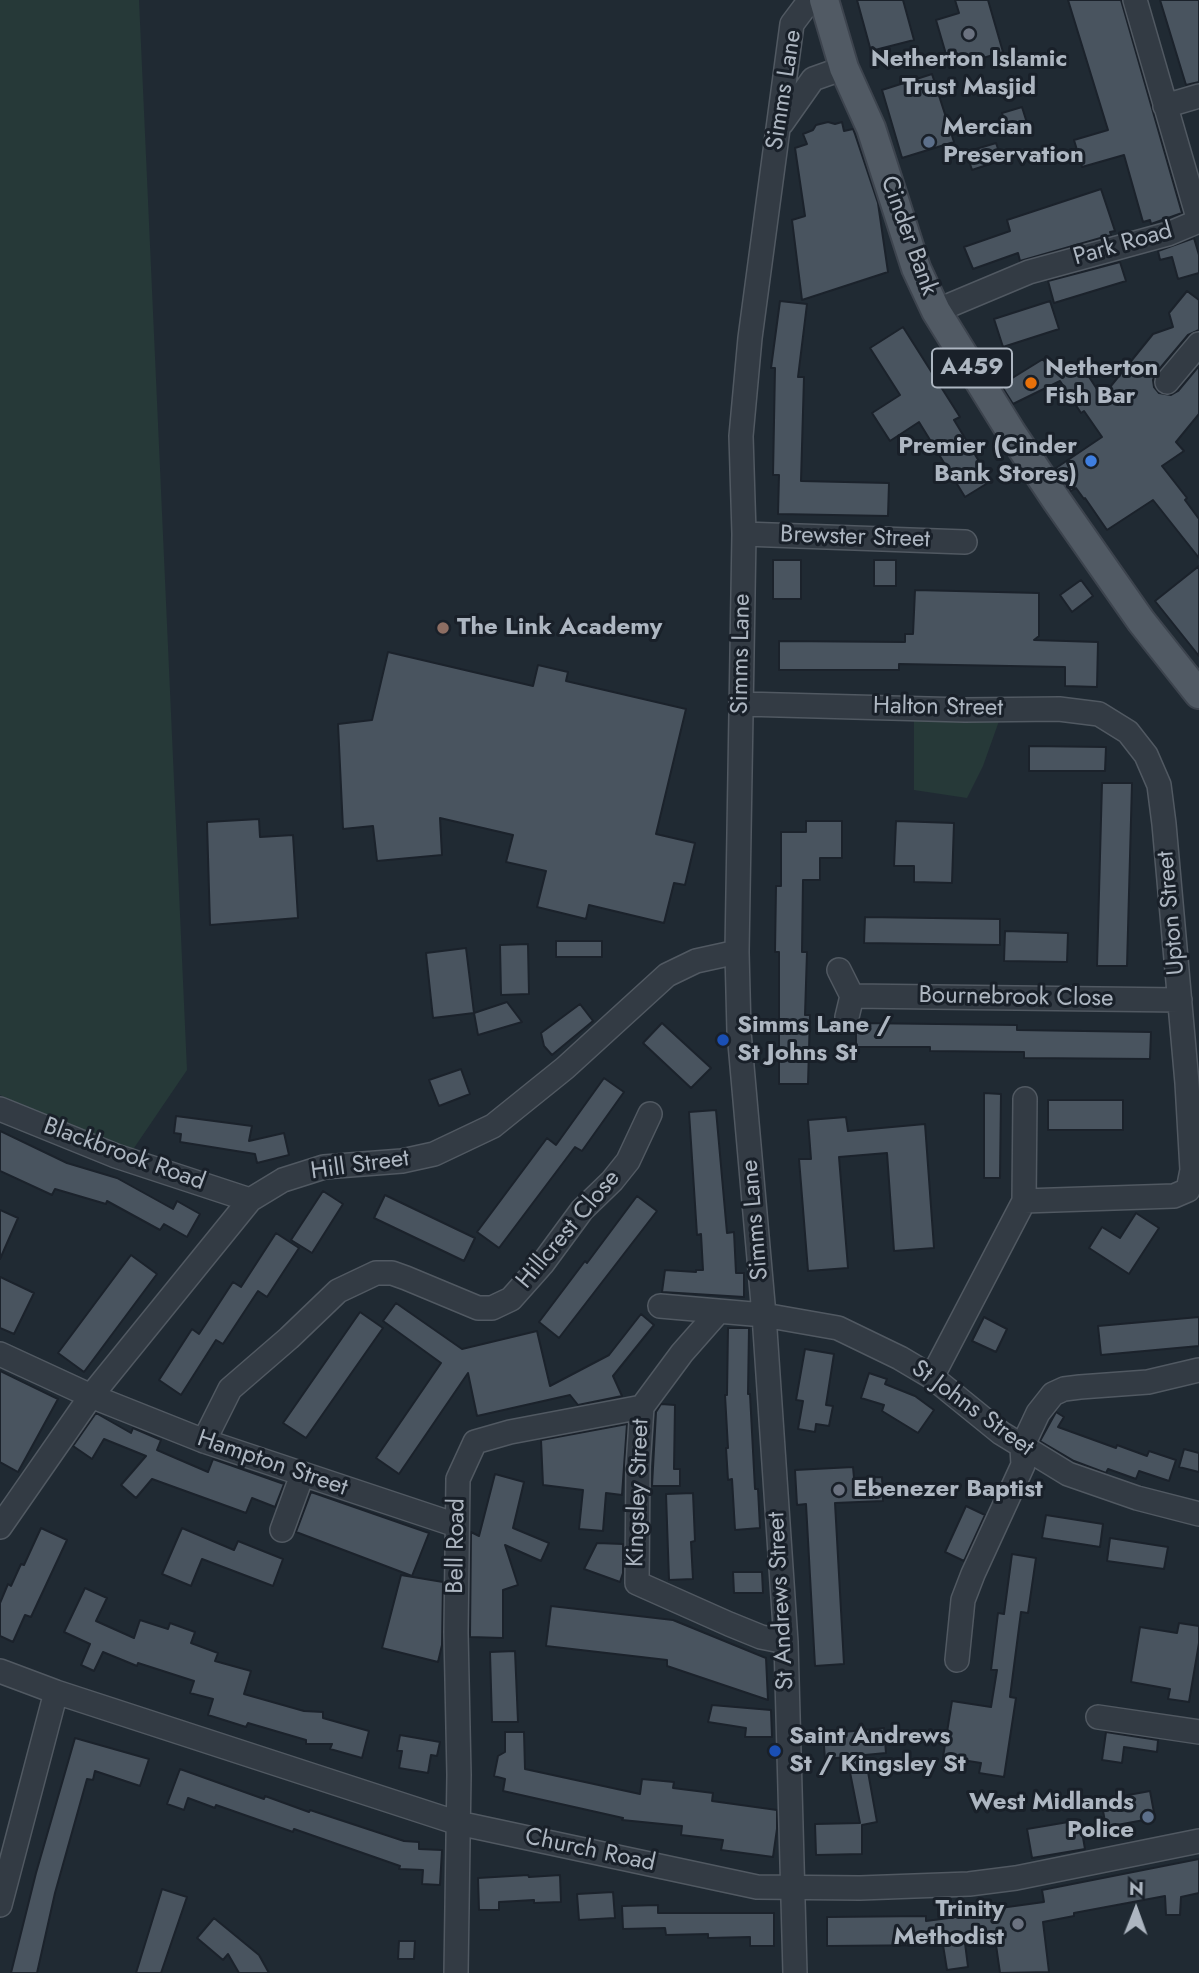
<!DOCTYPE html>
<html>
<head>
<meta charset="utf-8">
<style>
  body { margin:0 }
  #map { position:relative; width:1199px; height:1973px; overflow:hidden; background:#202a33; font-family:Jost,sans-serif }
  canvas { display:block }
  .north { position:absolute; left:1101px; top:1875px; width:70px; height:70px; -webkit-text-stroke:5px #192029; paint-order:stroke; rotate:1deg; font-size:19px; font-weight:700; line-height:28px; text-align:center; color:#adb6c1 }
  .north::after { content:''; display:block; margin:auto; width:24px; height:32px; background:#adb6c1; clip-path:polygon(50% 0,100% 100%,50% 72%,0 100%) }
</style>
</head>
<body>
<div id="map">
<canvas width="1199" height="1973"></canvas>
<div class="north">N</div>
</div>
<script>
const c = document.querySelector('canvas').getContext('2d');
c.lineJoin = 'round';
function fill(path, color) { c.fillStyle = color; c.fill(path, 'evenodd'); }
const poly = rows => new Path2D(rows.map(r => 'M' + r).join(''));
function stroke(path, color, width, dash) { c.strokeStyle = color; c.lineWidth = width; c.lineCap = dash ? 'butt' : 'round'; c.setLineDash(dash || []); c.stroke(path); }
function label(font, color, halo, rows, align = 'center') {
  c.font = font + ' Jost,sans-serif'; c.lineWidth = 6; c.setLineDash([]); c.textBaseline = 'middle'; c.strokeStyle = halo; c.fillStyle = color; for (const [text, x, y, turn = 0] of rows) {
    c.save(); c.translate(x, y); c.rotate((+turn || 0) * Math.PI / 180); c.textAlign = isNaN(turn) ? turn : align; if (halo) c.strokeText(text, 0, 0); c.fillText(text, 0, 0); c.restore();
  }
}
const green = poly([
  [0,0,139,0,187,1070,132,1151,40,1114,0,1095],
  [914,720,999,721,983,766,967,798,914,790]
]);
const building = poly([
  [857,0,903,0,914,40,871,51,857,0],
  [955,0,988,0,1003,52,950,68,936,20,959,13,955,0],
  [1068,0,1121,0,1182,213,1151,224,1150,220,1143,222,1124,155,1082,167,1074,140,1108,130,1068,0],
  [1160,0,1199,0,1199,82,1186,85,1160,0],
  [932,74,954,142,902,158,882,90,932,74],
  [1022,107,1027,123,1007,129,1002,113,1022,107],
  [828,122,835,124,842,122,844,131,853,129,855,134,878,203,888,272,802,300,792,220,805,216,795,148,807,144,803,134,813,130,816,125,828,122],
  [996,143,1002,160,972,170,966,152,996,143],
  [1101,189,1115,231,1110,232,1111,235,1020,261,1018,253,973,269,964,247,1010,231,1007,220,1101,189],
  [1194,238,1199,255,1199,273,1178,279,1172,257,1160,260,1158,251,1194,238],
  [1120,262,1126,281,1054,303,1048,281,1120,262],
  [1187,291,1199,300,1199,330,1188,335,1156,373,1153,380,1154,387,1159,393,1171,395,1178,391,1199,366,1199,414,1176,442,1184,451,1162,466,1187,498,1185,500,1199,519,1199,558,1153,500,1107,530,1085,498,1084,499,1076,488,1071,491,1056,468,1102,437,1084,411,1081,413,1060,381,1013,404,1001,385,1043,359,1050,370,1054,367,1056,372,1070,363,1075,374,1084,369,1102,397,1153,334,1173,327,1169,313,1187,291],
  [780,301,807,304,798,377,804,377,801,481,889,483,888,516,778,514,779,475,773,475,775,368,771,368,780,301],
  [1050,301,1059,329,1003,347,994,319,1050,301],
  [903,327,960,417,954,420,991,481,965,497,919,422,890,441,872,413,900,395,870,348,903,327],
  [773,560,801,560,801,599,773,599,773,560],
  [874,560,896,560,896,586,874,586,874,560],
  [1199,566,1199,656,1155,601,1199,566],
  [1081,580,1093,596,1072,612,1060,595,1081,580],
  [915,590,1039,593,1039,636,1034,640,1098,642,1097,687,1065,686,1065,667,899,664,899,670,779,670,779,641,905,642,905,634,913,634,915,590],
  [388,652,533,686,538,665,568,672,566,681,686,709,656,834,695,843,685,885,674,883,664,923,589,905,586,919,537,907,546,871,506,862,513,835,440,818,442,855,377,861,373,826,343,829,338,724,372,720,388,652],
  [1029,746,1106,747,1105,771,1029,771,1029,746],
  [1102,783,1132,783,1127,966,1097,966,1102,783],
  [259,819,260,837,293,835,298,918,210,925,207,822,259,819],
  [806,821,842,821,842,858,820,858,820,880,803,880,802,952,807,952,805,1015,810,1015,808,1084,779,1084,779,952,775,952,776,886,781,886,781,832,806,832,806,821],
  [896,821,954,823,952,883,914,882,914,866,894,866,896,821],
  [865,917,1000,919,1000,945,864,943,865,917],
  [1005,931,1068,933,1067,962,1004,961,1005,931],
  [556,941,602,941,602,957,556,957,556,941],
  [528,944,529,994,501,995,500,945,528,944],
  [466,948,474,1013,433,1018,426,953,466,948],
  [507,1002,522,1022,478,1035,474,1013,507,1002],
  [580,1004,593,1021,552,1055,544,1046,541,1033,580,1004],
  [662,1023,711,1068,691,1088,643,1043,662,1023],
  [859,1023,1017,1025,1017,1030,1151,1032,1150,1059,1024,1058,1024,1052,930,1051,930,1047,856,1047,856,1027,859,1023],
  [461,1069,470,1094,439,1106,429,1080,461,1069],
  [604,1078,624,1092,582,1151,575,1147,499,1248,477,1232,547,1138,556,1145,604,1078],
  [984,1093,1001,1094,1000,1178,984,1178,984,1093],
  [1048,1100,1123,1100,1123,1130,1048,1130,1048,1100],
  [716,1110,727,1233,734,1232,736,1273,744,1273,744,1297,662,1292,665,1270,696,1272,696,1270,703,1270,701,1234,697,1235,689,1112,716,1110],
  [176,1116,252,1126,249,1141,284,1133,289,1155,257,1163,255,1154,180,1142,181,1134,174,1133,176,1116],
  [846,1117,848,1131,925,1124,934,1248,894,1251,887,1153,839,1157,848,1268,808,1271,799,1159,811,1159,808,1120,846,1117],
  [0,1131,67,1163,117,1178,173,1209,177,1201,200,1214,187,1237,164,1224,160,1230,107,1201,106,1204,55,1189,52,1195,0,1171,0,1131],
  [323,1191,343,1204,312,1253,291,1240,323,1191],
  [385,1195,475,1238,464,1261,374,1218,385,1195],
  [637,1196,657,1211,559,1338,539,1322,585,1261,587,1263,637,1196],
  [0,1210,18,1218,0,1259,0,1210],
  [1136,1213,1159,1228,1129,1274,1089,1248,1102,1227,1120,1238,1136,1213],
  [276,1233,299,1248,267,1297,258,1291,223,1344,216,1340,181,1395,159,1380,192,1329,199,1334,233,1282,241,1287,276,1233],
  [131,1255,157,1274,84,1372,58,1353,131,1255],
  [0,1277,34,1293,14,1334,0,1328,0,1277],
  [396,1303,462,1349,537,1331,550,1386,609,1355,641,1314,654,1325,613,1376,622,1396,578,1405,570,1395,477,1416,468,1373,399,1474,376,1458,441,1363,383,1321,396,1303],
  [360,1312,383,1328,306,1438,283,1423,360,1312],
  [984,1317,1007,1329,996,1352,972,1341,984,1317],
  [1199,1317,1199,1346,1101,1355,1098,1326,1199,1317],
  [728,1328,749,1328,748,1394,750,1394,755,1489,758,1489,760,1528,735,1530,732,1479,728,1480,726,1448,728,1448,725,1395,727,1395,728,1328],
  [805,1349,834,1354,826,1405,833,1406,829,1426,816,1424,815,1432,798,1429,803,1401,796,1400,805,1349],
  [0,1371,58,1399,18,1472,0,1462,0,1371],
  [869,1373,887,1379,885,1384,915,1396,934,1410,918,1433,882,1411,884,1405,861,1398,869,1373],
  [661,1404,675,1405,674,1469,680,1469,680,1486,652,1486,656,1412,661,1404],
  [1056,1412,1064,1417,1058,1427,1116,1448,1117,1445,1147,1456,1149,1451,1176,1460,1169,1481,1139,1471,1136,1479,1108,1469,1106,1473,1074,1461,1040,1441,1056,1412],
  [96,1413,131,1433,133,1428,161,1440,157,1450,208,1472,213,1459,284,1484,275,1507,252,1498,246,1513,152,1479,136,1498,121,1485,146,1456,104,1439,92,1459,73,1446,96,1413],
  [627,1424,622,1495,606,1493,603,1531,579,1529,583,1490,543,1485,541,1440,627,1424],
  [1184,1449,1199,1453,1199,1472,1179,1467,1184,1449],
  [853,1467,854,1478,882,1477,883,1501,835,1503,844,1664,815,1666,806,1504,797,1505,795,1470,853,1467],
  [495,1474,524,1482,513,1528,549,1543,541,1561,505,1545,518,1585,503,1590,503,1638,470,1637,471,1532,479,1536,495,1474],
  [311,1492,429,1533,412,1576,296,1532,311,1492],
  [693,1493,695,1541,691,1542,693,1579,669,1580,666,1494,693,1493],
  [966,1506,985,1515,964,1561,945,1552,966,1506],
  [1046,1515,1103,1524,1100,1547,1042,1538,1046,1515],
  [41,1528,67,1540,31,1617,25,1615,13,1642,0,1636,0,1603,8,1584,11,1586,21,1564,24,1565,41,1528],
  [182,1528,234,1550,238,1541,283,1559,273,1586,202,1559,191,1586,162,1574,182,1528],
  [1110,1538,1168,1547,1164,1569,1107,1561,1110,1538],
  [597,1543,623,1544,623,1573,620,1582,584,1569,597,1543],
  [1012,1554,1036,1558,1028,1613,1021,1612,1010,1697,1016,1698,1004,1777,979,1773,981,1763,943,1757,952,1701,991,1707,997,1670,991,1670,998,1613,1004,1614,1012,1554],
  [733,1572,762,1572,763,1593,734,1593,733,1572],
  [401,1575,443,1582,442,1645,438,1662,382,1648,401,1575],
  [85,1588,107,1598,96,1621,134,1638,140,1620,168,1629,170,1623,195,1632,191,1643,218,1653,215,1661,251,1671,244,1694,304,1711,323,1712,323,1718,369,1731,362,1758,330,1749,332,1744,306,1744,306,1740,248,1723,246,1727,208,1715,213,1699,190,1693,194,1681,138,1663,137,1666,103,1652,94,1671,81,1665,90,1644,64,1632,85,1588],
  [551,1606,673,1620,766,1658,768,1700,667,1666,667,1660,546,1646,551,1606],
  [1179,1623,1199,1626,1199,1643,1189,1702,1168,1699,1170,1689,1131,1682,1140,1627,1177,1633,1179,1623],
  [515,1651,518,1722,492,1722,490,1652,515,1651],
  [712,1705,771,1710,772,1737,745,1737,746,1728,708,1722,712,1705],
  [884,1728,886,1753,865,1755,877,1822,862,1825,862,1854,816,1855,815,1824,860,1823,847,1757,825,1759,823,1734,884,1728],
  [505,1732,524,1732,525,1769,640,1794,642,1779,674,1782,673,1788,713,1793,712,1801,777,1810,777,1829,773,1857,721,1850,723,1840,681,1835,682,1826,622,1820,623,1818,503,1791,505,1779,494,1776,498,1756,505,1752,505,1732],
  [1106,1732,1158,1740,1157,1752,1124,1747,1122,1763,1102,1760,1106,1732],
  [400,1735,440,1742,437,1756,431,1755,428,1773,399,1768,402,1751,397,1751,400,1735],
  [75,1738,149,1759,140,1786,95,1771,93,1780,87,1779,55,1893,37,1973,11,1973,36,1873,75,1738],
  [180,1769,264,1799,265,1796,309,1812,310,1810,404,1841,419,1842,419,1849,442,1850,440,1885,422,1884,423,1870,399,1869,400,1866,294,1829,293,1832,216,1805,215,1808,188,1798,184,1810,167,1804,180,1769],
  [1150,1791,1155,1818,1106,1827,1101,1800,1150,1791],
  [1080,1820,1085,1849,1032,1858,1027,1829,1080,1820],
  [1199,1859,1199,1893,1181,1897,1180,1915,1166,1915,1165,1896,1074,1913,1074,1916,1043,1922,1049,1972,1000,1973,995,1938,965,1943,968,1967,947,1970,943,1945,827,1946,827,1917,926,1916,926,1921,1001,1911,1000,1908,1044,1902,1042,1890,1199,1859],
  [528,1875,529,1877,560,1875,561,1902,534,1903,534,1900,499,1902,499,1910,479,1910,478,1878,528,1875],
  [162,1889,187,1897,161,1973,136,1973,162,1889],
  [613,1892,615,1918,579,1920,577,1894,613,1892],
  [658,1905,658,1913,774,1913,774,1946,750,1946,750,1937,708,1938,708,1934,666,1935,665,1928,623,1929,622,1906,658,1905],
  [214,1918,259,1955,269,1973,239,1973,228,1954,223,1960,197,1938,214,1918],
  [399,1941,415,1941,414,1959,398,1959,399,1941]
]);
const minor = poly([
  [1165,106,1199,96],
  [782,123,813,79,844,68],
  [936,311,1029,272,1168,234,1199,221,1135,0],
  [1167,382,1199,344],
  [744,534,965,542],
  [743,704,965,710,1059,709,1099,714,1128,732,1146,755,1159,785,1164,824,1187,1083,1192,1170,1188,1190,1174,1196,1024,1201],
  [839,970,852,996,1180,1000],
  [847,1017,852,996],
  [0,1109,116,1156,250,1200],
  [660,1306,764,1315,838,1328,900,1358,932,1377,1001,1433,1068,1474,1137,1498,1199,1514],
  [719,1311,682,1353,642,1407,638,1466,637,1583,729,1624,761,1637,786,1642],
  [0,1354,91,1396,204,1441,456,1525],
  [932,1377,1024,1201,1025,1099],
  [204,1441,230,1389,289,1338,338,1291,376,1273,392,1273,406,1278,478,1308,492,1308,511,1299,543,1263,582,1210,612,1181,628,1161,650,1114],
  [0,1527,91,1396,250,1200,283,1180,324,1167,402,1161,434,1154,493,1126,565,1068,667,975,696,961,737,952],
  [282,1530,302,1475],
  [957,1660,963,1600,973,1574,1023,1465,1022,1447,1038,1413,1053,1394,1064,1389,1080,1387,1148,1382,1199,1370],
  [0,1671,56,1692,458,1823,757,1887,860,1888,969,1884,1016,1878,1199,1841],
  [1098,1717,1199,1732],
  [0,1905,56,1692],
  [456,1973,459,1775,456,1632,458,1479,475,1442,510,1432,642,1407],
  [795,1973,786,1642,764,1315,739,1032,737,952,744,534,741,436,750,338,792,24,810,0]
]);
const major = poly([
  [824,0,844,68,871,128,916,268,936,311,1011,432,1057,501,1141,621,1199,694]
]);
const markers = [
  [969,34,7,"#6b7280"],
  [929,142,7,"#5c6f8a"],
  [1031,383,7,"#e8710a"],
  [1091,461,7,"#3f7fe0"],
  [443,628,7,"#8d6e63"],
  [723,1040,7,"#1a4fb4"],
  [839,1490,7,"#6b7280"],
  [775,1751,7,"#1a4fb4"],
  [1148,1817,7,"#5c6f8a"],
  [1018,1924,7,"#6b7280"]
];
const shields = [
  [972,368,80]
];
const shieldNames = [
  ["A459",972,368]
];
const poiNames = [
  ["Netherton Islamic",969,60,"center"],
  ["Trust Masjid",969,88,"center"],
  ["Mercian",943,128],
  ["Preservation",943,156],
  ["Netherton",1045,369],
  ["Fish Bar",1045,397],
  ["Premier (Cinder",1077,447,"right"],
  ["Bank Stores)",1077,475,"right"],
  ["The Link Academy",457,628],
  ["Simms Lane /",737,1026],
  ["St Johns St",737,1054],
  ["Ebenezer Baptist",853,1490],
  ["Saint Andrews",789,1737],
  ["St / Kingsley St",789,1765],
  ["West Midlands",1134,1803,"right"],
  ["Police",1134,1831,"right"],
  ["Trinity",1004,1910,"right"],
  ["Methodist",1004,1938,"right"]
];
const streetNames = [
  ["Simms Lane",785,90,-81],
  ["Cinder Bank",908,236,70],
  ["Park Road",1123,245,-16],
  ["Brewster Street",855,538,2],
  ["Simms Lane",742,654,-89],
  ["Halton Street",938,708,1],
  ["Upton Street",1172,913,-95],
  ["Bournebrook Close",1016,998,1],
  ["Blackbrook Road",124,1155,20],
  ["Hill Street",360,1166,-8],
  ["Simms Lane",756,1220,-95],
  ["Hillcrest Close",569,1230,-50],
  ["St Johns Street",972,1409,36],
  ["Hampton Street",272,1464,19],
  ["Kingsley Street",639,1493,-88],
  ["Bell Road",457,1546,-89],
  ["St Andrews Street",782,1601,-93],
  ["Church Road",590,1851,12]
];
fill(green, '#263938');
fill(building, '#49545f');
stroke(building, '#1b222b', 2);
stroke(minor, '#515962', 26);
stroke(major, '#3d444e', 32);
stroke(minor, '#333b44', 23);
stroke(major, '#515a64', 28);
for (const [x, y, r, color] of markers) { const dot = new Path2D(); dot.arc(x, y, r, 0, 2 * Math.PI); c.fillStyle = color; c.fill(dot); stroke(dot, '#192029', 2.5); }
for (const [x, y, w] of shields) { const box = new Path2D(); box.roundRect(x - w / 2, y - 19.5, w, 39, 5); c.fillStyle = '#192029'; c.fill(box); stroke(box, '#adb6c1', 2); }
label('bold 23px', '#adb6c1', null, shieldNames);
label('bold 24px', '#adb6c1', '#192029', poiNames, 'left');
label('24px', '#adb6c1', '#192029', streetNames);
</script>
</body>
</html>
